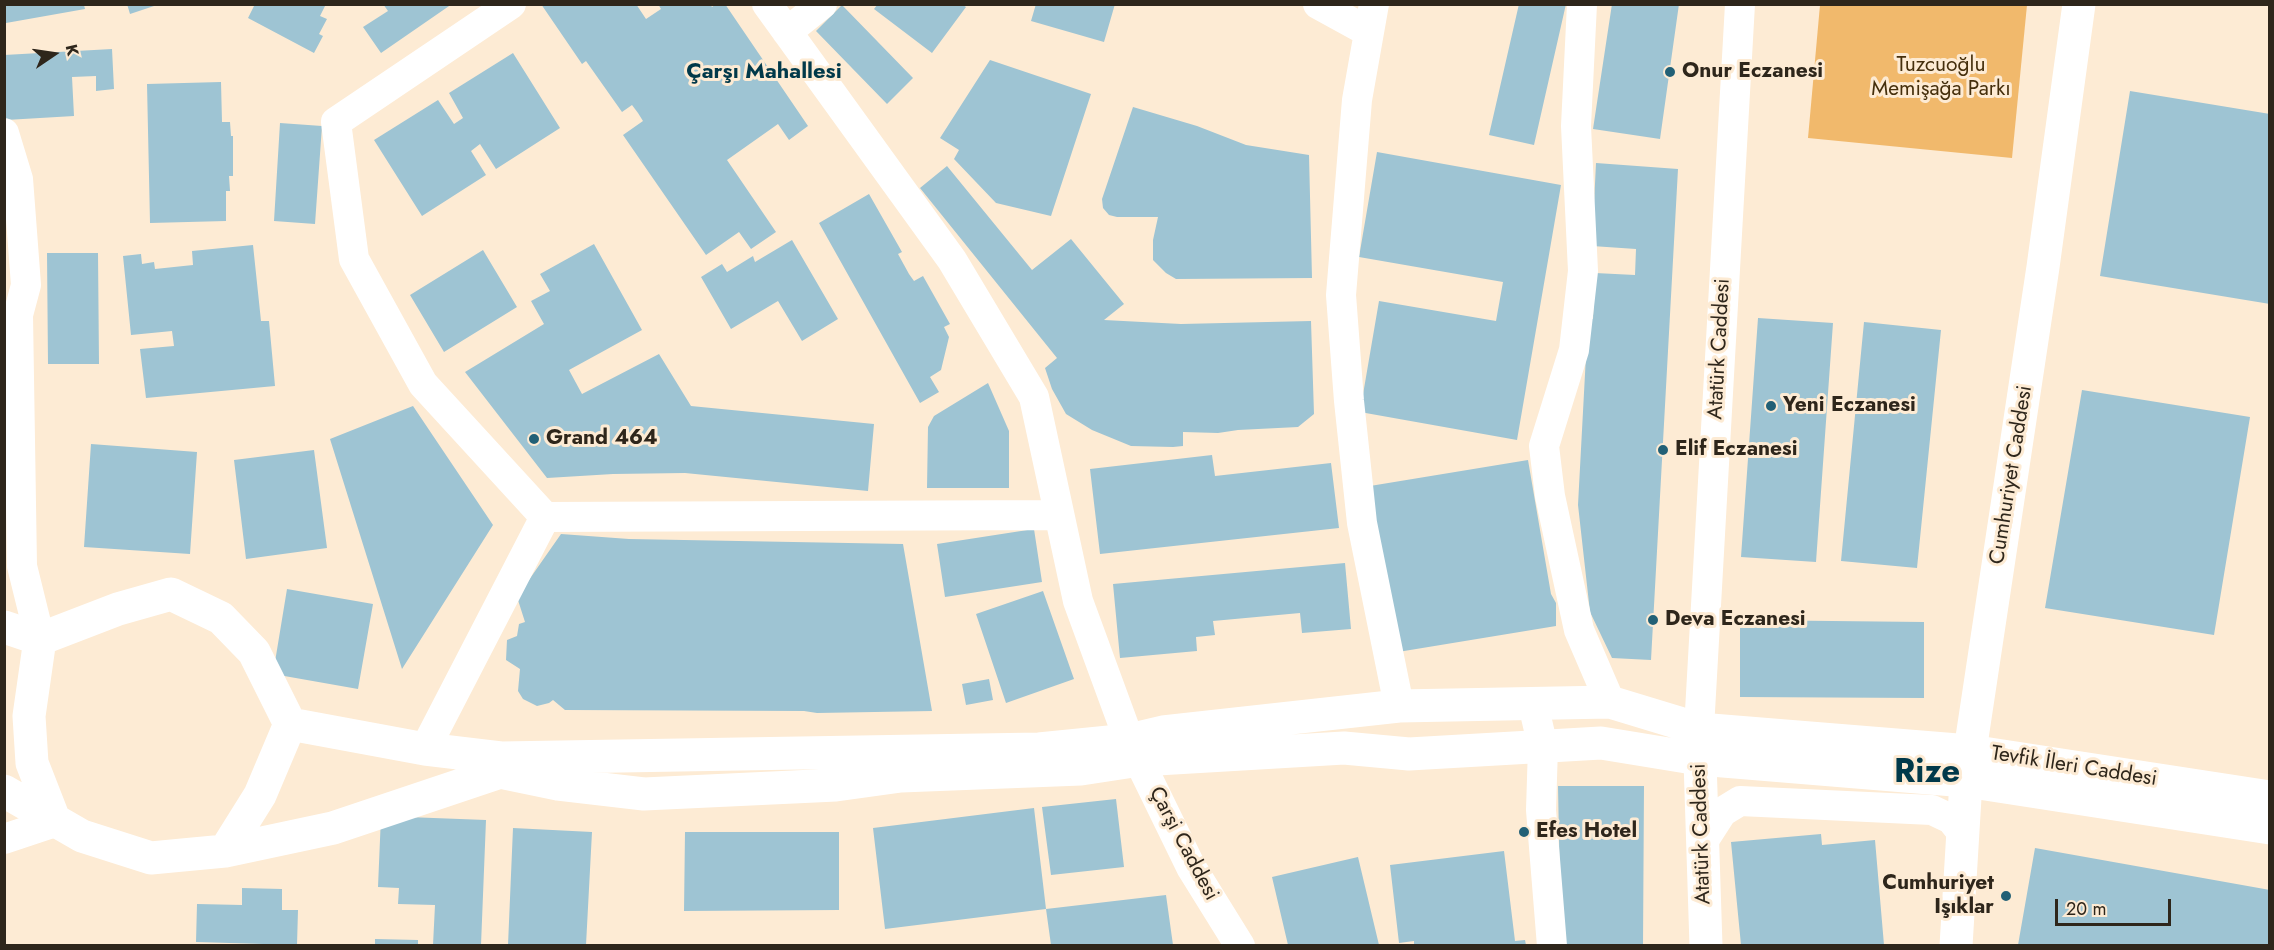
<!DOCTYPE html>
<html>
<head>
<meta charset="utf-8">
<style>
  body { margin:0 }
  #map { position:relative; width:2274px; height:950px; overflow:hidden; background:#fdebd4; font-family:Jost,sans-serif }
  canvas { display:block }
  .frame { position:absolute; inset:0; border:6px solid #2e261b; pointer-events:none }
  .north { position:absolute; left:24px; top:24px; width:60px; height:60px; -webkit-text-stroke:4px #fdebd4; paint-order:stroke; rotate:77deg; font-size:16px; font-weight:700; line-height:24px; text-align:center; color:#2e261b }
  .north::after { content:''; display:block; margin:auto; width:21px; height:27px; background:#2e261b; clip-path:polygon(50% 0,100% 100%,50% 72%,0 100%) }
  .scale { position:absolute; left:2055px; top:899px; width:116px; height:27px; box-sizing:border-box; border:3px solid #2e261b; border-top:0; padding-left:8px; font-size:18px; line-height:21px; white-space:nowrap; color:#2e261b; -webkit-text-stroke:4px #fdebd4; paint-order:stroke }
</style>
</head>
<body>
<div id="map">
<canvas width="2274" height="950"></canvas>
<div class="frame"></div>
<div class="north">K</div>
<div class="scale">20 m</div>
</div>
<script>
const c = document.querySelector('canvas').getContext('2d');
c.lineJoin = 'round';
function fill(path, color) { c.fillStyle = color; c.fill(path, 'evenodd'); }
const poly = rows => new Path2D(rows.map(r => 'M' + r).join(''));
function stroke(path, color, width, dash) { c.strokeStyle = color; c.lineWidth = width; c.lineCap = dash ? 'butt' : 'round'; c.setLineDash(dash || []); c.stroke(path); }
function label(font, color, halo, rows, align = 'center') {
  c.font = font + ' Jost,sans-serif'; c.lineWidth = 6; c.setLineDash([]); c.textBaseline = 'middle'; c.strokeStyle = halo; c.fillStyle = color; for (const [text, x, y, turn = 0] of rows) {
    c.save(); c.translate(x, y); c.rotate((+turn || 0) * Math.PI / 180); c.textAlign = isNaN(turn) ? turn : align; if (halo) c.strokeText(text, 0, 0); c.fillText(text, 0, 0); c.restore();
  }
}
const green = poly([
  [1820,5,2027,5,2012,158,1808,138]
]);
const building = poly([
  [127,4,157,4,157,5,130,14],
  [252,4,326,4,320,16,327,19,319,34,323,36,314,53,248,18,254,6],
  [383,4,452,4,381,53,363,27,388,11],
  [541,4,636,4,646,19,661,9,658,4,710,4,712,7,716,4,725,4,808,126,789,140,778,124,727,160,776,232,751,249,739,232,706,255,623,135,643,121,638,113,632,105,622,112,586,61,582,64],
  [1036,4,1115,4,1104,42,1031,21],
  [1519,4,1566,4,1534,145,1489,135],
  [1612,4,1679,4,1660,139,1593,129],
  [4,5,84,5,85,9,6,23],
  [842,5,913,78,887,104,816,31],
  [877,5,963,5,966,7,932,53,874,9],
  [112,49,114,89,96,91,96,76,72,77,74,116,6,120,4,55],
  [513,53,560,128,496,169,480,144,471,151,486,175,422,216,374,140,438,100,454,124,463,118,449,93],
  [990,60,1091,94,1051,216,996,203,954,159,959,150,940,138],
  [221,82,222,122,230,122,231,136,233,136,233,176,229,176,230,191,226,191,226,221,150,223,147,84],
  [2130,91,2270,114,2270,304,2100,276],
  [1133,107,1197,126,1246,145,1309,155,1312,278,1176,279,1166,273,1153,260,1153,240,1158,217,1117,217,1109,215,1103,208,1102,199],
  [280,123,322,126,315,224,274,221],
  [1377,152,1561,185,1517,440,1360,412,1379,301,1496,321,1503,282,1359,257],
  [1596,163,1678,169,1651,660,1612,658,1590,612,1578,505,1588,318,1593,319,1595,273,1635,275,1636,249,1592,246],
  [947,166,1032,270,1071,239,1124,304,1104,320,1181,324,1311,321,1314,414,1298,427,1238,430,1218,433,1183,432,1183,446,1173,447,1131,446,1092,430,1066,414,1052,389,1045,368,1057,358,920,188],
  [869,194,902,252,898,254,909,274,914,281,923,276,950,324,944,327,949,337,941,370,930,377,939,392,920,403,819,223],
  [792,240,838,319,802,341,778,301,731,329,701,277,722,264,727,272,753,256,755,262],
  [594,244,642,330,569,370,582,394,659,354,691,406,874,424,868,491,685,473,613,474,547,478,465,372,544,324,531,301,550,291,540,274],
  [253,245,261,321,269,321,275,386,146,398,140,349,174,346,172,331,131,335,123,256,141,254,142,264,154,262,155,269,193,265,192,251],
  [483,250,517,307,444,352,410,295],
  [47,253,98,253,99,364,48,364],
  [1758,318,1833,323,1816,562,1741,557],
  [1864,322,1941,330,1917,568,1841,561],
  [988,383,1009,431,1009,488,927,488,928,427,934,416],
  [2082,390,2250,417,2214,635,2045,608],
  [413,406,493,525,402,669,330,439],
  [91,444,197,452,190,554,84,547],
  [314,450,327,548,246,559,234,460],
  [1212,455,1215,476,1331,463,1339,528,1100,554,1090,469],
  [1528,460,1551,594,1556,603,1556,626,1398,652,1370,486],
  [1034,529,1042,582,945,597,937,544],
  [561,534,629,539,903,544,932,711,817,713,804,711,565,710,553,700,549,703,537,706,523,699,518,691,520,669,506,660,507,640,517,636,519,624,525,622,517,597],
  [1345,563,1351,629,1302,633,1300,613,1213,621,1215,635,1196,637,1197,651,1120,658,1113,584],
  [287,589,373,604,358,689,273,674],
  [1043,591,1074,679,1006,703,976,614],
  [1740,620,1924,622,1924,698,1740,697],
  [989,679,993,700,966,705,962,684],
  [1558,786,1644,786,1643,945,1561,945],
  [1116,799,1124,867,1051,875,1042,807],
  [1034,808,1046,909,885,929,873,828],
  [381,816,486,820,481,945,433,945,435,905,398,904,399,888,378,887],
  [513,828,592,832,586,945,508,945],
  [685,832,839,832,839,910,684,911],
  [1821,834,1822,845,1875,840,1884,945,1741,945,1731,842],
  [2035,848,2270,890,2270,945,2018,945],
  [1504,851,1515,941,1525,940,1526,945,1414,945,1414,941,1399,943,1390,865],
  [1358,857,1379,945,1288,945,1272,877],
  [242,888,282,889,282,910,298,910,297,945,196,942,197,904,242,905],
  [1166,895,1173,945,1051,945,1046,909],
  [375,939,418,940,418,945,375,945]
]);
const street = poly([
  [511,4,336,122,354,259,423,384,545,517],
  [767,4,952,260,1034,397,1078,601,1129,740,1191,867,1240,946],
  [1318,4,1369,32],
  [1374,4,1357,100,1341,295,1349,401,1362,523,1399,706],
  [1582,4,1576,126,1583,271,1574,350,1544,446,1550,496,1579,630,1610,702],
  [787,32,822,4],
  [4,133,18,179,26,285,18,315,22,566,40,639],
  [1533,704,1543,747,1541,810,1552,946],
  [1699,729,1740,4],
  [425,749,545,517,1059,515],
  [4,839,55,822],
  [1702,843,1722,812,1740,801,1932,810,1951,819,1963,834]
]);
const secondary = poly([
  [1699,730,1706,946],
  [1956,946,1966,781,1970,751,2043,267,2079,4]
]);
const primary = poly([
  [4,627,40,639,118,609,171,594,221,618,254,652,290,724,260,795,225,851],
  [40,639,29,716,32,763,55,822],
  [290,724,425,749,501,758,1039,749,1129,740,1163,732,1399,706,1610,702,1699,729,1970,751,2270,797],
  [4,791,82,836,151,858,225,851,333,828,500,772,558,784,644,794,836,785,901,776,1081,769,1140,760,1344,748,1409,754,1601,743,1699,759,1966,781,2270,828]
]);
const markers = [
  [1670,72,6,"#226076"],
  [1771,406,6,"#226076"],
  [534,439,6,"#226076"],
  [1663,450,6,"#226076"],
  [1653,620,6,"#226076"],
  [1524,832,6,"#226076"],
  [2006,896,6,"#226076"]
];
const parkNames = [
  ["Tuzcuoğlu",1941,66],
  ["Memişağa Parkı",1941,90]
];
const poiNames = [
  ["Onur Eczanesi",1682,72],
  ["Yeni Eczanesi",1783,406],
  ["Grand 464",546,439],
  ["Elif Eczanesi",1675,450],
  ["Deva Eczanesi",1665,620],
  ["Efes Hotel",1536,832],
  ["Cumhuriyet",1994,884,"right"],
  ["Işıklar",1994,908,"right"]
];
const streetNames = [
  ["Atatürk Caddesi",1720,349,-87],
  ["Cumhuriyet Caddesi",2012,475,-81],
  ["Tevfik İleri Caddesi",2074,767,9],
  ["Atatürk Caddesi",1702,834,-92],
  ["Çarşi Caddesi",1183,844,62]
];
const neighbourhoodNames = [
  ["Çarşı Mahallesi",764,73]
];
const townNames = [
  ["Rize",1927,774]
];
fill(green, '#f1b96c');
fill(building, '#9ec4d3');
stroke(street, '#fff', 30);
stroke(secondary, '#fff', 33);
stroke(primary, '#fff', 33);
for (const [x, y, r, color] of markers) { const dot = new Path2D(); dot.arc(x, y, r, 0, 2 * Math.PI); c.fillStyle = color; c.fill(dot); stroke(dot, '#fdebd4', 2); }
label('21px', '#452f0c', '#fdebd4', parkNames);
label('bold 21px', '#2e261b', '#fdebd4', poiNames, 'left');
label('21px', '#2e261b', '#fdebd4', streetNames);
label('bold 22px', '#01394a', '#fdebd4', neighbourhoodNames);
label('bold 33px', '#01394a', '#fdebd4', townNames);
</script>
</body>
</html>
